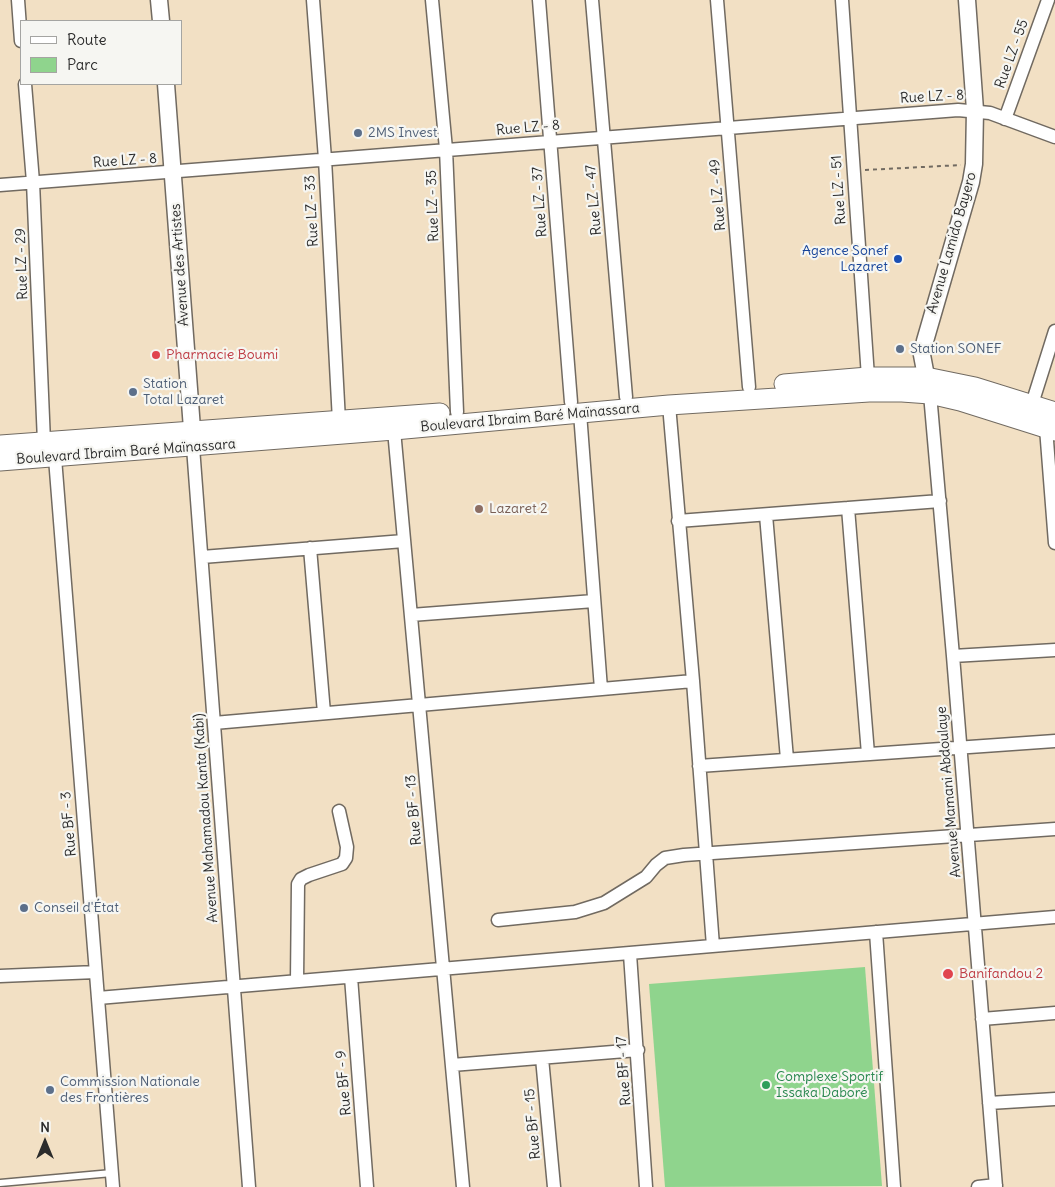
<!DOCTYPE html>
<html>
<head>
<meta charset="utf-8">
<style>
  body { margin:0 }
  #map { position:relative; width:1055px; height:1187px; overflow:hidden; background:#f2e0c4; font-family:Delius,sans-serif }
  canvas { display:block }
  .legend { position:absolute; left:20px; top:20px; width:162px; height:65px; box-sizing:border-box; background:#f6f6f2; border:1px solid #a5a5a2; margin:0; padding:6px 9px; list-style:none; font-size:15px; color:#2b2b2b }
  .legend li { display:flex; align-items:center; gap:10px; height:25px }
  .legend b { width:25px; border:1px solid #a5a5a2 }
  .north { position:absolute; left:20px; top:1117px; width:50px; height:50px; -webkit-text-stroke:4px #f6f6f2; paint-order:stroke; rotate:0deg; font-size:14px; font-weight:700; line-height:20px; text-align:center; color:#2b2b2b }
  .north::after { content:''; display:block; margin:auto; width:18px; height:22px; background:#2b2b2b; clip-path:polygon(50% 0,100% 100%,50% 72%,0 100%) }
</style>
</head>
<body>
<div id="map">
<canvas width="1055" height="1187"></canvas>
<ul class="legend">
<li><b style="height:6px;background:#fff"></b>Route</li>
<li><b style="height:14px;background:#8fd48d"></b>Parc</li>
</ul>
<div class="north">N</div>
</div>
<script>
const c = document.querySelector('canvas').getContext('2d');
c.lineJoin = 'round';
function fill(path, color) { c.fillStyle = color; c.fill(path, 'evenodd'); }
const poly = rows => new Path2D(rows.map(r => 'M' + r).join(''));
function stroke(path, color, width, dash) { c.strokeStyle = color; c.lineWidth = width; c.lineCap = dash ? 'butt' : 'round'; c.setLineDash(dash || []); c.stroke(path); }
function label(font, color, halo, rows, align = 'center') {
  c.font = font + ' Delius,sans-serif'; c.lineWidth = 4.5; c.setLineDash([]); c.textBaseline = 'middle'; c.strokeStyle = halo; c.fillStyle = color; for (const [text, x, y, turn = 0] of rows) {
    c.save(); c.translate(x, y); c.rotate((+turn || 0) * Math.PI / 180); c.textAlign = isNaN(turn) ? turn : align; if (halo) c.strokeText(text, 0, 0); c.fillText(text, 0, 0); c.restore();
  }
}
const green = poly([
  [865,967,882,1186,665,1187,649,984]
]);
const path = poly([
  [865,170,961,165]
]);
const service = poly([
  [0,1183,112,1173]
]);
const minor = poly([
  [18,0,21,41],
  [313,0,325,159,339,421],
  [432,0,446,149,457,412],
  [539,0,571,402],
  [592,0,626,397],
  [717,0,749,387],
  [842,0,868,377],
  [25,84,33,182,44,442],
  [1005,119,1048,0],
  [0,185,958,110,990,113,1055,137],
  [930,394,953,656,996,1187],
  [1032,404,1055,331],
  [669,405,693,681,713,946],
  [580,413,601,689],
  [1046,428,1055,543],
  [394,430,463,1187],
  [193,447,249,1187],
  [55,458,113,1187],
  [848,508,868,754],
  [766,515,787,759],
  [678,521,940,501],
  [310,548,324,713],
  [202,557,404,541],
  [411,615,594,601],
  [953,656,1055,650],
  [214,723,693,681],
  [699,766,1055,741],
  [498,920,575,912,604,903,646,877,656,865,665,858,684,855,1055,829],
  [876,932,894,1187],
  [630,954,646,1187],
  [0,976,96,972],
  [351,977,367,1187],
  [297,981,298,884,301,879,309,875,342,864,346,858,347,847,339,811],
  [98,998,1055,917],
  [982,1019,1055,1013],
  [542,1058,554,1187],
  [452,1065,638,1050],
  [989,1103,1055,1099],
  [978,1187,996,1185]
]);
const tertiary = poly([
  [159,0,161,21],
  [166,84,193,442],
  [928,387,922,355,925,341,971,182,974,164,975,110,967,0]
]);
const secondary = poly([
  [784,384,868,377,926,377,975,387,1055,412],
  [0,445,440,413],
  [0,461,394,430,669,405,869,392,902,392,930,394,960,401,1055,431]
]);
const markers = [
  [358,133,5,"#5c6f8a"],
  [898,259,5,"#1a4fb4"],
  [900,349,5,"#5c6f8a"],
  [156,355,5,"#e0444e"],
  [133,392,5,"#5c6f8a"],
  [479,509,5,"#8d6e63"],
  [24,908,5,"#5c6f8a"],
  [948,974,6,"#e0444e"],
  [766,1085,5,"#2e9e5b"],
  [50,1090,5,"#5c6f8a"]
];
const streetNames = [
  ["Rue LZ - 55",1012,54,-70],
  ["Rue LZ - 8",932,97,-3],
  ["Rue LZ - 8",528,128,-5],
  ["Rue LZ - 8",125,161,-4],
  ["Rue LZ - 51",839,190,-94],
  ["Rue LZ - 49",718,195,-95],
  ["Rue LZ - 47",594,200,-95],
  ["Rue LZ - 37",540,202,-94],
  ["Rue LZ - 35",433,206,-92],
  ["Rue LZ - 33",312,211,-93],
  ["Avenue Lamido Bayero",952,243,-74],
  ["Rue LZ - 29",22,264,-92],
  ["Avenue des Artistes",180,265,-94],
  ["Boulevard Ibraim Baré Maïnassara",530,418,-5],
  ["Boulevard Ibraim Baré Maïnassara",126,452,-4],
  ["Avenue Mamani Abdoulaye",949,792,-95],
  ["Rue BF - 13",414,810,-95],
  ["Avenue Mahamadou Kanta (Kabi)",206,818,-94],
  ["Rue BF - 3",69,824,-95],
  ["Rue BF - 17",624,1071,-94],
  ["Rue BF - 9",344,1083,-95],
  ["Rue BF - 15",533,1124,-95]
];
const serviceNames = [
  ["2MS Invest",368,133],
  ["Station SONEF",910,349],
  ["Station",143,384],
  ["Total Lazaret",143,400],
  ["Conseil d'État",34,908],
  ["Commission Nationale",60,1082],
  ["des Frontières",60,1098]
];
const transitNames = [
  ["Agence Sonef",888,251],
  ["Lazaret",888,267]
];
const healthNames = [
  ["Pharmacie Boumi",166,355],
  ["Banifandou 2",959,974]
];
const educationNames = [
  ["Lazaret 2",489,509]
];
const leisureNames = [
  ["Complexe Sportif",776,1077],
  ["Issaka Daboré",776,1093]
];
fill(green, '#8fd48d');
stroke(service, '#716a61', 9);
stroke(minor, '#716a61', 15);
stroke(tertiary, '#716a61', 19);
stroke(secondary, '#716a61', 21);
stroke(path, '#716a61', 2, [4, 4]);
stroke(service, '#fff', 6);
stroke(minor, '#fff', 12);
stroke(tertiary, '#fff', 16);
stroke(secondary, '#fff', 19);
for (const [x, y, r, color] of markers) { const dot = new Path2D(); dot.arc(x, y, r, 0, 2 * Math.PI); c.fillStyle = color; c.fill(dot); stroke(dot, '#f6f6f2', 2); }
label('14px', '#2b2b2b', '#f6f6f2', streetNames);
label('14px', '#4e5e75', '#f6f6f2', serviceNames, 'left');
label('14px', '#164399', '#f6f6f2', transitNames, 'right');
label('14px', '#be3a42', '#f6f6f2', healthNames, 'left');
label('14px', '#785e54', '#f6f6f2', educationNames, 'left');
label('14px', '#27864d', '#f6f6f2', leisureNames, 'left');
</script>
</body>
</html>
